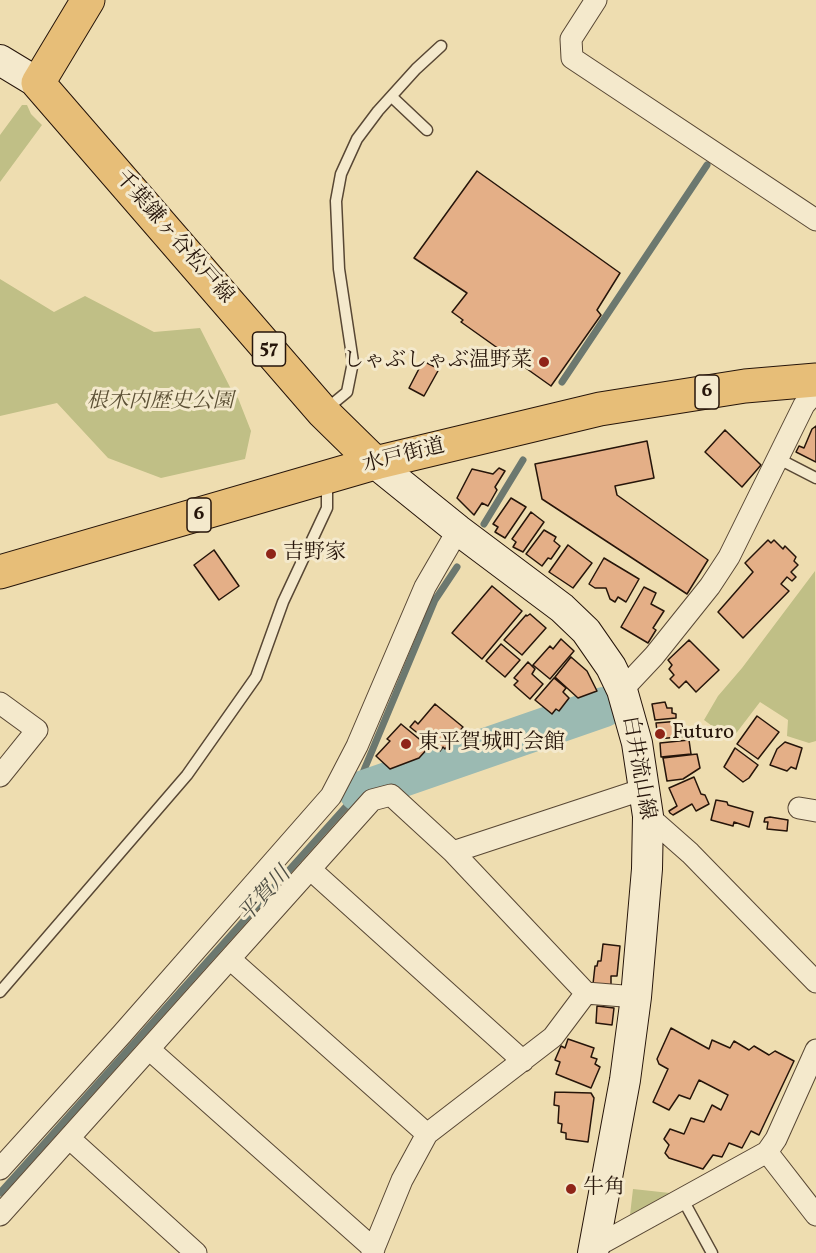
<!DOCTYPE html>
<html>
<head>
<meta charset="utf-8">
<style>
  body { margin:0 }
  canvas { display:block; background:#eeddb0 }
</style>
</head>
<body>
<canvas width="816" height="1253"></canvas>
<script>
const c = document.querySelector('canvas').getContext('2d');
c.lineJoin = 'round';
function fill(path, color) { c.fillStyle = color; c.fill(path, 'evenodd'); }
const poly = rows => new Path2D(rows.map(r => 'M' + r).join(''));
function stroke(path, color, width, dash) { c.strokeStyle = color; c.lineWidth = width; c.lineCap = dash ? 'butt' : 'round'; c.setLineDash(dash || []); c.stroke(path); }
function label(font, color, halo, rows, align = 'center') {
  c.font = font + ' Vollkorn,"Noto Serif JP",serif'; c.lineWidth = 6; c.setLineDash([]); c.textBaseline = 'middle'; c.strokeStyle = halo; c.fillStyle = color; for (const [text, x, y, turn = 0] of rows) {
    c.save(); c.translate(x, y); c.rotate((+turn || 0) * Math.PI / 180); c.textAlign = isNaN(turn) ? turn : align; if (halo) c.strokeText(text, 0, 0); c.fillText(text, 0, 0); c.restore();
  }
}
const green = poly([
  [22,105,27,105,31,114,42,125,0,182,0,135],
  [0,279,54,312,85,296,154,332,200,328,234,395,238,398,251,431,245,459,161,478,108,458,57,403,0,416],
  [815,571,816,741,809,743,787,736,788,720,760,702,731,740,704,720,718,696,742,668],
  [633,1189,670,1193,630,1215]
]);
const stream = poly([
  [562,382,707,165],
  [484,524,523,460],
  [0,1193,359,792,359,782,435,600,457,567]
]);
const river = poly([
  [359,792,604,707]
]);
const building = poly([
  [477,171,620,273,597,310,601,315,551,386,461,322,463,320,452,312,467,293,414,258,477,171],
  [423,361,439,369,424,396,409,388,423,361],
  [816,426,816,462,796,452,799,446,804,448,812,429,816,426],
  [725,430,761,465,742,487,705,452,725,430],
  [647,441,654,478,615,486,617,495,708,560,687,594,542,499,535,464,647,441],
  [499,468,505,471,495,487,497,490,488,506,482,503,474,515,457,498,472,469,493,474,499,468],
  [511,498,526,507,505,538,495,532,498,527,493,524,511,498],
  [531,512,544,522,523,552,513,547,516,542,512,539,531,512],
  [544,530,556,537,554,541,560,546,551,559,548,558,542,566,526,554,544,530],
  [768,540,771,543,774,540,783,549,785,546,796,557,794,561,798,565,791,572,796,577,792,581,787,577,781,584,789,591,743,638,718,612,753,572,745,563,768,540],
  [568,545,592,563,573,588,549,572,568,545],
  [214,550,239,586,219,600,194,565,214,550],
  [604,558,639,579,626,602,618,597,615,602,610,599,606,588,595,588,589,584,604,558],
  [492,586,522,611,482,659,452,633,492,586],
  [644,587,656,593,651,604,664,611,653,628,656,630,648,643,621,627,644,587],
  [530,614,546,628,522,655,504,640,526,615,527,616,530,614],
  [561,639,574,651,550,679,533,665,550,646,553,649,561,639],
  [689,640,719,670,696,692,686,681,679,688,670,679,674,675,669,669,672,665,668,660,689,640],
  [501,644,520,660,505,677,486,661,501,644],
  [571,657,587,671,597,691,578,698,555,677,571,657],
  [528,662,535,669,532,674,543,684,530,699,514,685,518,681,514,678,528,662],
  [554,678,566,688,563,692,569,698,559,711,556,709,552,714,535,700,554,678],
  [665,702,667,708,672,708,672,713,676,714,676,718,655,720,652,704,665,702],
  [435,704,463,727,445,749,443,747,440,751,410,727,415,721,418,724,435,704],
  [757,716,779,732,758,759,737,744,757,716],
  [680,721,688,736,658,739,656,723,680,721],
  [401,724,429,747,419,758,390,769,376,756,390,741,387,739,401,724],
  [689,740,691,754,661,757,660,743,689,740],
  [785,742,802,748,796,769,791,767,787,771,770,765,777,749,785,742],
  [735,748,758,765,749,778,743,782,724,767,735,748],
  [697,754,700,768,683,779,667,781,663,758,697,754],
  [694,777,701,794,705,795,709,804,696,811,692,804,673,815,670,813,669,811,677,806,669,788,694,777],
  [716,800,727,802,728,805,753,812,749,827,734,822,733,826,711,820,716,800],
  [770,817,788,820,787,831,767,829,768,822,764,822,765,818,770,817],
  [603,944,620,946,617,976,611,976,611,985,593,984,595,966,597,966,598,961,601,961,603,944],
  [597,1006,614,1008,612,1025,596,1023,597,1006],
  [671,1028,709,1049,712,1040,730,1048,734,1041,749,1050,754,1046,769,1055,775,1051,794,1061,759,1135,751,1131,742,1148,729,1143,722,1157,713,1155,703,1169,669,1158,665,1153,669,1145,664,1139,670,1129,684,1134,691,1118,704,1122,712,1105,721,1110,728,1095,699,1080,690,1099,679,1095,669,1110,653,1102,668,1069,659,1064,657,1059,671,1028],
  [568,1039,594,1048,591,1057,597,1059,595,1064,600,1067,591,1088,556,1074,560,1062,555,1060,561,1046,565,1048,568,1039],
  [555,1092,591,1093,594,1098,588,1142,566,1139,566,1133,561,1132,562,1124,558,1123,559,1106,554,1105,555,1092]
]);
const lane = poly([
  [392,97,427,130],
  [325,410,347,392,353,362,339,269,336,201,341,174,357,139,378,111,416,69,441,46],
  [777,458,816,478],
  [0,992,187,775,256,677,283,602,327,508,327,480],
  [682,1198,712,1253]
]);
const street = poly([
  [596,0,571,39,572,58,816,220],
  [622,690,654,656,710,586,729,557,804,405,816,391],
  [0,703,37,730,0,776],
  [799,808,816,811],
  [648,816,690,853,816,982],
  [453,852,644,789],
  [310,869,523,1061],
  [230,959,427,1134],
  [586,993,636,997],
  [150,1050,374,1249],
  [69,1138,196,1253],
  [767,1152,816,1215],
  [0,1169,122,1034,331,796,357,746,425,587,458,530],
  [0,1215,372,800,391,795,453,852,586,993,553,1037,427,1134,402,1180,372,1253],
  [593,1248,767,1152,776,1139,816,1050]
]);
const secondary = poly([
  [0,60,38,83],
  [375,463,458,530,562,608,586,631,611,667,622,690,637,743,648,816,647,869,636,997,625,1080,593,1253]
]);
const primary = poly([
  [88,0,38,83,323,412,375,463]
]);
const highway = poly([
  [0,572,375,463,600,409,745,386,816,380]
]);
const markers = [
  [544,362,6,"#8f2418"],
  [271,554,6,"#8f2418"],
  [660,734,6,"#8f2418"],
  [406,744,6,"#8f2418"],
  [571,1189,6,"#8f2418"]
];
const shields = [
  [269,349,33],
  [707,392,24],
  [199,515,24]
];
const shieldNames = [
  ["57",269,349],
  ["6",707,392],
  ["6",199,515]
];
const streetNames = [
  ["千葉鎌ヶ谷松戸線",173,238,49],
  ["水戸街道",404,457,-14],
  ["白井流山線",637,768,80]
];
const poiNames = [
  ["しゃぶしゃぶ温野菜",532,362,"right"],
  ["吉野家",283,554],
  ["Futuro",672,734],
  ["東平賀城町会館",418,744],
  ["牛角",583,1189]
];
const parkNames = [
  ["根木内歴史公園",160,403]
];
const waterNames = [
  ["平賀川",266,896,-48]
];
fill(green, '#c0bf86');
stroke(stream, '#6c786f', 7);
stroke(river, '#9bbab2', 40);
fill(building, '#e4af87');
stroke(building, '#26150a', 1.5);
stroke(lane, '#584734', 13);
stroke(street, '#584734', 23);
stroke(secondary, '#26150a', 32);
stroke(primary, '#26150a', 35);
stroke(highway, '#26150a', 35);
stroke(lane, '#f4e9cc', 10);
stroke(street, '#f4e9cc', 21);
stroke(secondary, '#f4e9cc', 30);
stroke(primary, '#e7be78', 33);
stroke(highway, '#e7be78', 33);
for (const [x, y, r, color] of markers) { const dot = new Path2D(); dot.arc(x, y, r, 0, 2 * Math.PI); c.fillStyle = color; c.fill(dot); stroke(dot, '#f4e9cc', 2); }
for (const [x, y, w] of shields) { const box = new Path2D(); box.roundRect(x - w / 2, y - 17, w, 34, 4.5); c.fillStyle = '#f4e9cc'; c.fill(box); stroke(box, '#26150a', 1.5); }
label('bold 20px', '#26150a', null, shieldNames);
label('21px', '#26150a', '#f4e9cc', streetNames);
label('21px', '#26150a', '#f4e9cc', poiNames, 'left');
label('italic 21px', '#5c5035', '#f4e9cc', parkNames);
label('italic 22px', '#4f4f45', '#f4e9cc', waterNames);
</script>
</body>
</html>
